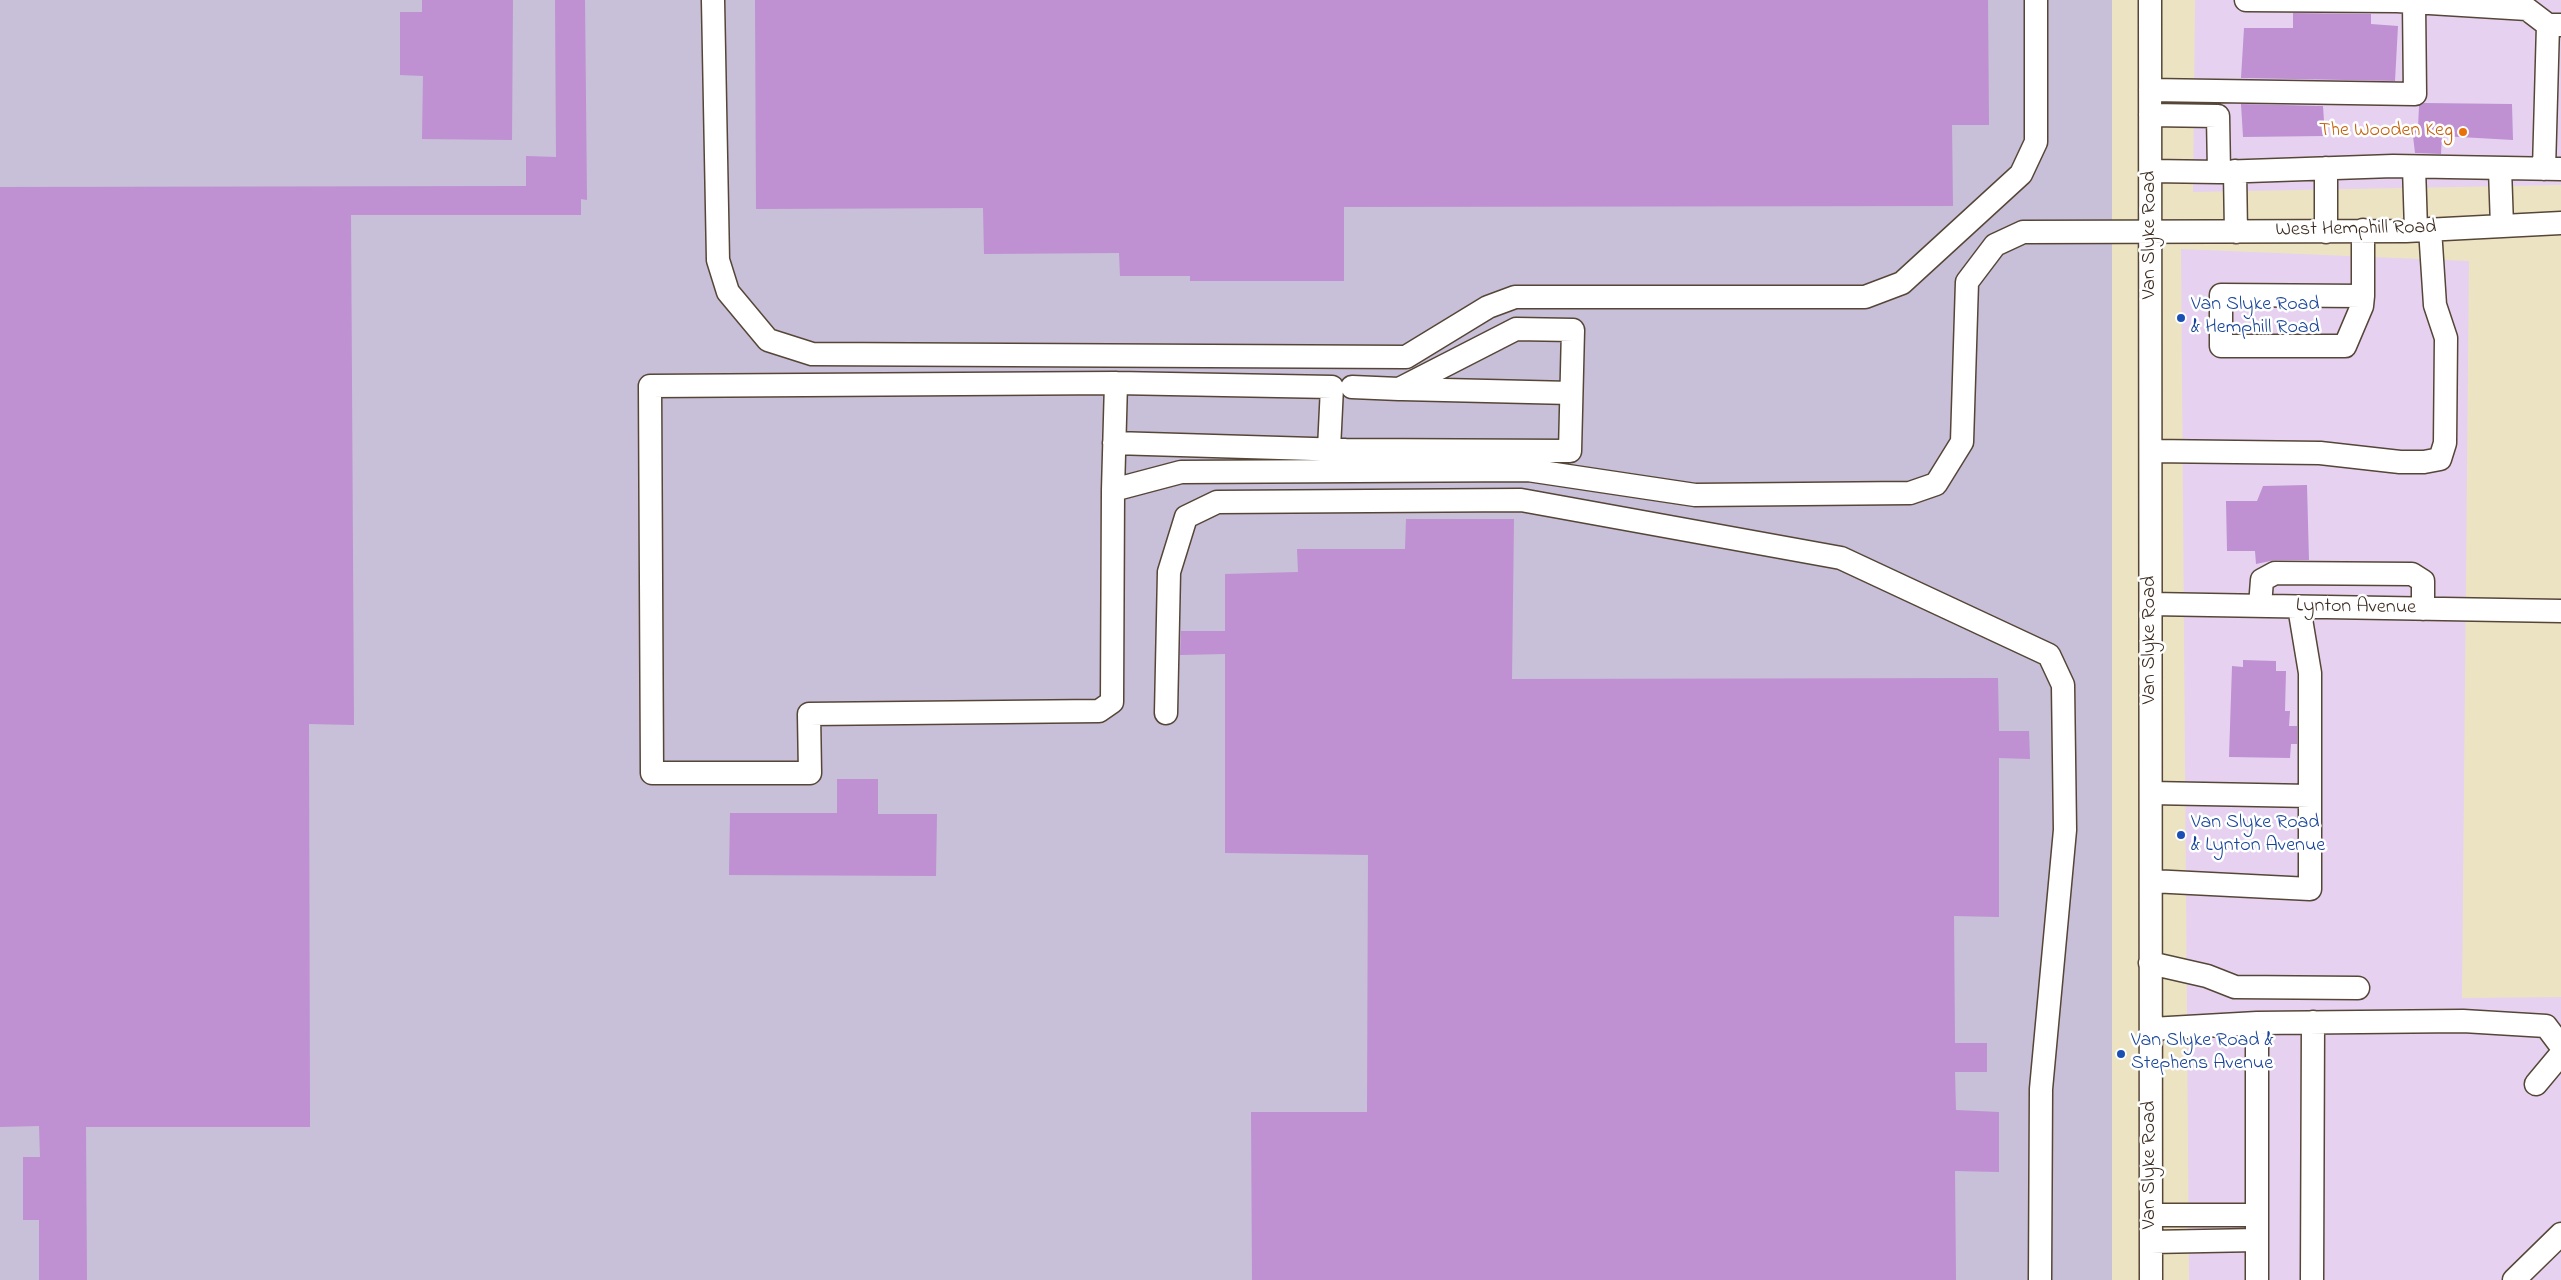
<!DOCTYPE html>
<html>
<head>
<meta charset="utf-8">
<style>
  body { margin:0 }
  canvas { display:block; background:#ece3c3 }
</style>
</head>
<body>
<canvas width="2561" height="1280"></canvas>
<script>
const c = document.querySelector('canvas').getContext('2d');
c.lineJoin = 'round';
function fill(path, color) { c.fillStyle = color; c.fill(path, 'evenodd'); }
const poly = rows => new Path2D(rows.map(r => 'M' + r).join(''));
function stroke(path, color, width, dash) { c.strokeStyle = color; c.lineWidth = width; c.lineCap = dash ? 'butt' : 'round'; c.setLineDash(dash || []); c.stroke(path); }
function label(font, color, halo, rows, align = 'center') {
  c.font = font + ' "Indie Flower",sans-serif'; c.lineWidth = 5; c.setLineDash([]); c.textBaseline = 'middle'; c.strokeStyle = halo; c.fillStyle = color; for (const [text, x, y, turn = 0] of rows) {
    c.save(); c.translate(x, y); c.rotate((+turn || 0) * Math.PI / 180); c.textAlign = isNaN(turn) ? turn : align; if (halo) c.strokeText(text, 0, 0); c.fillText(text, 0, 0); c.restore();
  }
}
const built = poly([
  [2195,0,2561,0,2561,185,2193,192],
  [2181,249,2469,261,2462,998,2561,997,2561,1280,2189,1280]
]);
const industrial = poly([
  [0,0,2112,0,2112,1280,0,1280]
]);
const building = poly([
  [422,0,513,0,512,140,422,139,423,76,400,75,400,12,422,12],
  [555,0,585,0,587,200,581,199,581,215,351,215,354,725,309,724,310,1127,86,1127,87,1280,39,1280,39,1220,23,1220,23,1157,40,1157,39,1126,0,1127,0,187,526,186,526,156,556,157],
  [755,0,1988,0,1989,125,1952,125,1953,206,1344,207,1344,281,1190,281,1190,276,1120,276,1119,253,984,254,983,208,756,209],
  [2293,13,2371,14,2371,24,2398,26,2395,81,2241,78,2244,28,2293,28],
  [2424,103,2512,104,2513,140,2442,136,2441,154,2415,153,2412,128,2418,128,2419,106],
  [2241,104,2323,106,2325,136,2243,137],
  [2307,485,2309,560,2275,560,2256,564,2255,551,2227,551,2226,501,2257,501,2263,486],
  [1406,519,1514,519,1512,679,1998,678,1999,731,2029,731,2030,759,1999,758,1999,917,1954,916,1955,1043,1987,1043,1987,1072,1955,1072,1956,1110,1999,1112,1999,1172,1955,1171,1956,1280,1252,1280,1251,1112,1367,1112,1368,855,1225,853,1225,654,1180,655,1181,631,1225,631,1225,574,1298,572,1297,549,1405,549],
  [2243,660,2276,661,2276,671,2286,671,2285,711,2290,711,2289,726,2297,726,2297,744,2291,744,2290,758,2229,757,2232,666,2243,667],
  [837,779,878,779,878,814,937,814,936,876,729,875,730,813,837,813]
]);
const minor = poly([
  [713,0,718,260,728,292,768,340,812,354,1406,357,1488,307,1515,297,1865,297,1902,283,2021,174,2036,142,2036,0],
  [2150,0,2151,1280],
  [2246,0,2397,1,2527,9,2548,25,2561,25],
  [2150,90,2415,94,2414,3],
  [2150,115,2218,116,2219,172],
  [2414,167,2416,230],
  [2500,169,2502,226],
  [2544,169,2548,25],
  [2151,171,2219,172,2393,166,2561,169],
  [2235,171,2236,232],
  [2326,232,2326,168],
  [2363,296,2221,295,2221,346,2345,346,2362,306,2363,296,2363,230],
  [1116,383,1332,387,1329,449],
  [1402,389,1571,393],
  [1114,443,1346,450,1570,451,1573,330,1516,329,1399,389,1352,387],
  [2151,451,2320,453,2400,462,2424,462,2440,459,2445,443,2446,338,2435,305,2430,229],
  [1113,490,1116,383,650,386,652,773,810,773,809,714,1099,711,1112,702,1113,490,1181,472,1528,470,1695,495,1910,493,1936,484,1962,442,1967,282,1995,245,2023,232,2406,231,2561,223],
  [2151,604,2561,611],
  [2260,606,2262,580,2275,573,2412,574,2423,581,2423,609],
  [1166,713,1169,572,1186,517,1217,502,1521,500,1841,558,2049,655,2063,685,2065,830,2041,1089,2040,1280],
  [2151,793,2310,796],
  [2151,881,2310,889,2310,673,2299,607],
  [2150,963,2207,976,2235,987,2358,988],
  [2257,1023,2257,1280],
  [2151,1029,2257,1023,2463,1021,2546,1026,2561,1046],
  [2536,1084,2561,1054],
  [2152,1215,2257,1215],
  [2151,1242,2257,1240],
  [2312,1280,2313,1022],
  [2514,1280,2561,1234]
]);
const markers = [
  [2463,132,5,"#e8710a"],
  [2181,318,5,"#1a4fb4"],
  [2181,835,5,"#1a4fb4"],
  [2121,1054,5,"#1a4fb4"]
];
const foodNames = [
  ["The Wooden Keg",2453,132]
];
const streetNames = [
  ["West Hemphill Road",2356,230,-1],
  ["Van Slyke Road",2151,235,-90],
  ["Lynton Avenue",2356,608,1],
  ["Van Slyke Road",2151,640,-90],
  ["Van Slyke Road",2151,1165,-90]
];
const transitNames = [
  ["Van Slyke Road",2191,306],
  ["& Hemphill Road",2191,329],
  ["Van Slyke Road",2191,824],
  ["& Lynton Avenue",2191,847],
  ["Van Slyke Road &",2131,1042],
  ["Stephens Avenue",2131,1065]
];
fill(built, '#e6d2f0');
fill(industrial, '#c8bfd8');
fill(building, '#bf90d2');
stroke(minor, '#564637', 25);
stroke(minor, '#fff', 22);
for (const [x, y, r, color] of markers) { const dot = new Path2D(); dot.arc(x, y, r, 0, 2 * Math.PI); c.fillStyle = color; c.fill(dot); stroke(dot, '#fff', 2); }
label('20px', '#c56008', '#fff', foodNames, 'right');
label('20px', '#3b2a1e', '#fff', streetNames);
label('20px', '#164399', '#fff', transitNames, 'left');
</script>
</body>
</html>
